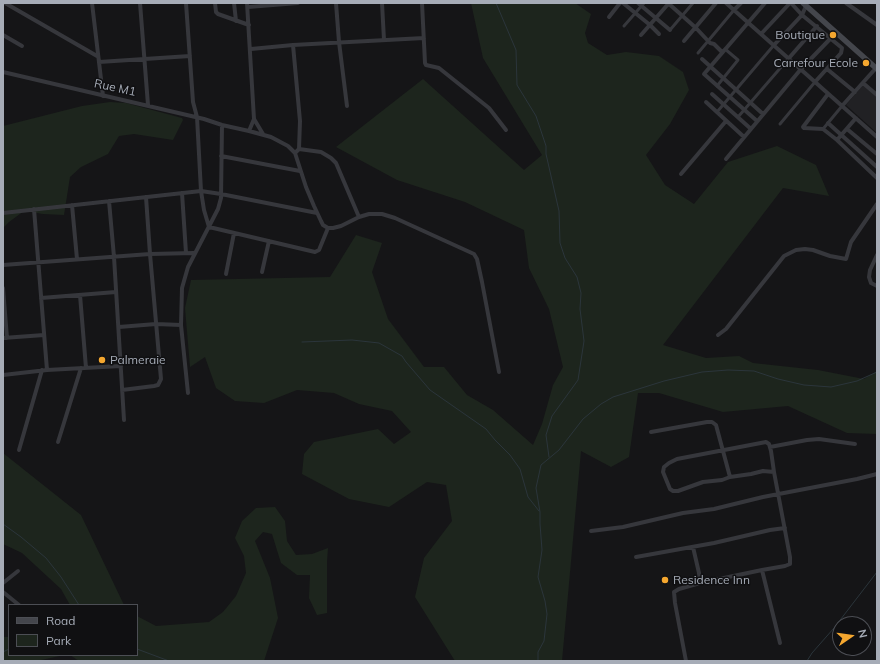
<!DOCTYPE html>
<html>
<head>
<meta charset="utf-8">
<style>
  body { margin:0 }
  #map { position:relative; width:880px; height:664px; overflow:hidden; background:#151517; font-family:Mulish,sans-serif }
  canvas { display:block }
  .frame { position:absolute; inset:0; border:4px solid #a6acb7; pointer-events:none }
  .legend { position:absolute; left:8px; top:604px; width:130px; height:52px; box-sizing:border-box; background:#101012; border:1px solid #4c4e54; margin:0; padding:5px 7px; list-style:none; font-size:12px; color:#a6acb7 }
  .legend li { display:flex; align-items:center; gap:8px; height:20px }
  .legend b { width:20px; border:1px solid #4c4e54 }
  .north { position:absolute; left:832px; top:616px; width:40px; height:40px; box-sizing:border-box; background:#101012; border:1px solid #4c4e54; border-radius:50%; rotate:77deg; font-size:11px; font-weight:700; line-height:16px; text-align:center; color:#a6acb7 }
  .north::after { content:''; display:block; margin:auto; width:14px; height:18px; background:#f5a72f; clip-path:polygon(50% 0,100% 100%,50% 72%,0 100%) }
</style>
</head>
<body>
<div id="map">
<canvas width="880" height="664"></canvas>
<div class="frame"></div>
<ul class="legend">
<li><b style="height:5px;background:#44464c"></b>Road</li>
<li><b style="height:11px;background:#1d251d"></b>Park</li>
</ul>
<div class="north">N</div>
</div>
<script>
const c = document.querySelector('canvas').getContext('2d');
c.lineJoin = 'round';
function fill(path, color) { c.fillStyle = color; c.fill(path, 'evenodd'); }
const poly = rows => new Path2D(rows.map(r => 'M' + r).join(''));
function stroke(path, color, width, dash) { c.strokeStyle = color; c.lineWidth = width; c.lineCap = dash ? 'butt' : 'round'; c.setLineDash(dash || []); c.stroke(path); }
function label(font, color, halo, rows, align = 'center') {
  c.font = font + ' Mulish,sans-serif'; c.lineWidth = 3; c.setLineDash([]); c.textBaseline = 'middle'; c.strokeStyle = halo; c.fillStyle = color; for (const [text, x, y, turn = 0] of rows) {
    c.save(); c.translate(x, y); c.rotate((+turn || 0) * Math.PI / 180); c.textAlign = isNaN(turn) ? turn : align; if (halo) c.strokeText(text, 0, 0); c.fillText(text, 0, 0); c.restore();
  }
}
const built = poly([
  [864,84,877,96,877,133,846,105]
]);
const green = poly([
  [471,3,575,3,591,14,585,33,588,43,607,55,626,52,659,56,683,72,689,90,670,124,646,155,665,185,694,204,728,162,777,146,816,165,829,196,783,188,663,345,706,358,739,356,753,363,818,370,864,379,877,371,877,434,847,433,788,406,723,412,659,393,638,393,629,457,611,467,581,451,562,661,455,661,415,597,424,558,452,521,446,485,427,482,389,507,349,499,302,474,304,454,314,442,378,429,394,444,411,432,392,411,359,404,334,393,297,390,264,403,235,401,216,388,205,357,190,367,185,308,191,280,330,277,356,235,382,243,372,272,388,319,424,367,444,367,467,395,493,410,533,445,542,424,553,385,563,367,549,309,529,268,524,230,465,202,397,180,336,147,423,79,524,170,542,155,483,58],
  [110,102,126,103,182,118,183,120,173,140,134,134,119,136,108,154,81,167,70,177,64,215,43,214,24,211,9,222,3,228,3,126,82,106],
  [3,453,81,515,124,605,70,605,61,589,22,553,3,544],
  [275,507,285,521,287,541,296,555,312,554,328,548,327,562,327,613,317,615,309,598,310,575,297,575,281,563,272,534,263,532,255,541,270,578,278,618,264,661,79,661,70,655,137,655,137,616,156,626,209,622,223,612,236,596,246,573,244,556,235,538,242,521,256,508],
  [3,637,9,637,9,655,64,655,37,661,3,661]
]);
const stream = poly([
  [496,3,516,50,517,85,536,116,546,146,546,154,559,211,560,243,565,258,577,277,581,293,580,309,584,341,578,380,552,416,546,435,549,457],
  [302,342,352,340,379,343,402,356,406,362,430,390,486,429,495,440,510,455,520,469,528,497,539,511],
  [3,524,21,537,46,558,61,577,79,605],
  [137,649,169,661],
  [3,652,9,649],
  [538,661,538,652,544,641,547,614,545,601,538,577,542,550,540,524,540,512,536,488,541,465,559,450,583,419,601,404,613,397,664,381,702,372,728,370,754,371,778,379,804,385,831,387,857,381,877,372],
  [807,661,812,653,834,628,877,572]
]);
const pedestrian = poly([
  [624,26,644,3],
  [670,30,693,3],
  [698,53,734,10],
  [717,86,738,60,725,49],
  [717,112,774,45],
  [738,117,789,58],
  [780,124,815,82],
  [823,129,842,106]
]);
const minor = poly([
  [5,3,97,56],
  [92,3,103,96],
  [140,3,148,105],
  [186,3,193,102,197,117,201,191,204,210,209,227,315,252,319,250,328,228],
  [215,3,216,12,218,14,249,25],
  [234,3,236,21],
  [336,3,339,42,347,106],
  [382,3,384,40],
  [422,3,425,63,426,65,439,68,489,108,506,130],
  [623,3,650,25,659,34],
  [638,3,670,30],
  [668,3,696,28,710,43,714,44,722,52],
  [726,3,877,137],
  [791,3,802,15,842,48,841,53,815,82],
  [846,3,877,25],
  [248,7,298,3],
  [734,10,741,3],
  [609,17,620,3],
  [761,34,790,3],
  [3,35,22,46],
  [641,35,669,3],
  [684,41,716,3],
  [293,45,300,121,299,149,295,153],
  [774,45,802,15,806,6],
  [251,49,293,45,424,38],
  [789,58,817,26],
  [702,59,763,114],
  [99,62,190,56],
  [827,69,855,92],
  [3,72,204,119,222,125,249,131,254,119,247,3],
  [863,83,877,95],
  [712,94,751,129],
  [828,94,803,127,804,128,823,129,837,140],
  [706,102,744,137],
  [842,106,876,68],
  [856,118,837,140,877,178],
  [254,119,263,134],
  [757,121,704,74,765,3],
  [828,123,877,167],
  [847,129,877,154],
  [249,131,271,137,288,146,295,153,306,187,314,206,321,221,323,225,328,228,333,228,341,226,359,217,369,214,382,214,395,218,474,254,477,259,482,282,499,372],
  [299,149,321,152,331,158,336,163,359,217],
  [221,156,300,171],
  [726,159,801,69,831,38],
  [681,174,726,121],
  [182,193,186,253],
  [109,201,114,257,124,420],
  [72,205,77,259],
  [34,209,47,370],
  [3,213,201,191,221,194,317,213],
  [877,255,870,270,869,277,871,283,877,286],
  [3,265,150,254,194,253],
  [262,272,269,241],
  [226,274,234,233],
  [3,288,7,338],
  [80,295,86,368],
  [41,298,116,292],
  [119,327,156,324,181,325],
  [718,335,726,329,784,256,796,250,805,249,813,250,830,256,846,259,851,242,877,204],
  [3,338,44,335],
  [3,375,47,370,121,366],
  [122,390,154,386,158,385,161,379,150,254,146,197],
  [188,393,181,325,182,288,188,267,218,209,221,198,222,125],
  [651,432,707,422,712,422,716,425,730,477],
  [58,442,81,368],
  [766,442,769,444,771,451,774,472,763,471,751,474,730,477,722,480,703,482,678,491,673,491,670,489,663,472,664,467,669,463,677,459,766,442],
  [770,447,807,440,819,439,855,444],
  [19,450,42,370],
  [774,472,790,557,790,564,785,566,762,570,780,643],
  [591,531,623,527,683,513,714,509,763,497,857,479,877,474],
  [636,557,714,543,770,530,785,528],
  [3,583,18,571],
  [700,583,762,570],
  [3,592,19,605],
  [686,661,675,603,674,592,679,589,700,583,699,573,693,547]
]);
const secondary = poly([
  [803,3,877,69]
]);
const markers = [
  [833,35,4,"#f5a72f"],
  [866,63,4,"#f5a72f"],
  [102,360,4,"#f5a72f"],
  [665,580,4,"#f5a72f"]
];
const poiNames = [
  ["Boutique",825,35],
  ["Carrefour Ecole",858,63],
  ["Palmeraie",110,360,"left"],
  ["Residence Inn",673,580,"left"]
];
const streetNames = [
  ["Rue M1",115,88,12]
];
fill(built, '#212124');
fill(green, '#1d251d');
stroke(stream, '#2b353b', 1);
stroke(pedestrian, '#36373c', 3);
stroke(minor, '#36373c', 4);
stroke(secondary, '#44464c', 5.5);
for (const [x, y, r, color] of markers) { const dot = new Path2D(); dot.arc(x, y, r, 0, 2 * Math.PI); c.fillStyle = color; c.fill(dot); stroke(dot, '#101012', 1.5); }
label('12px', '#a6acb7', '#101012', poiNames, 'right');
label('12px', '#a6acb7', '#101012', streetNames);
</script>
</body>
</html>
